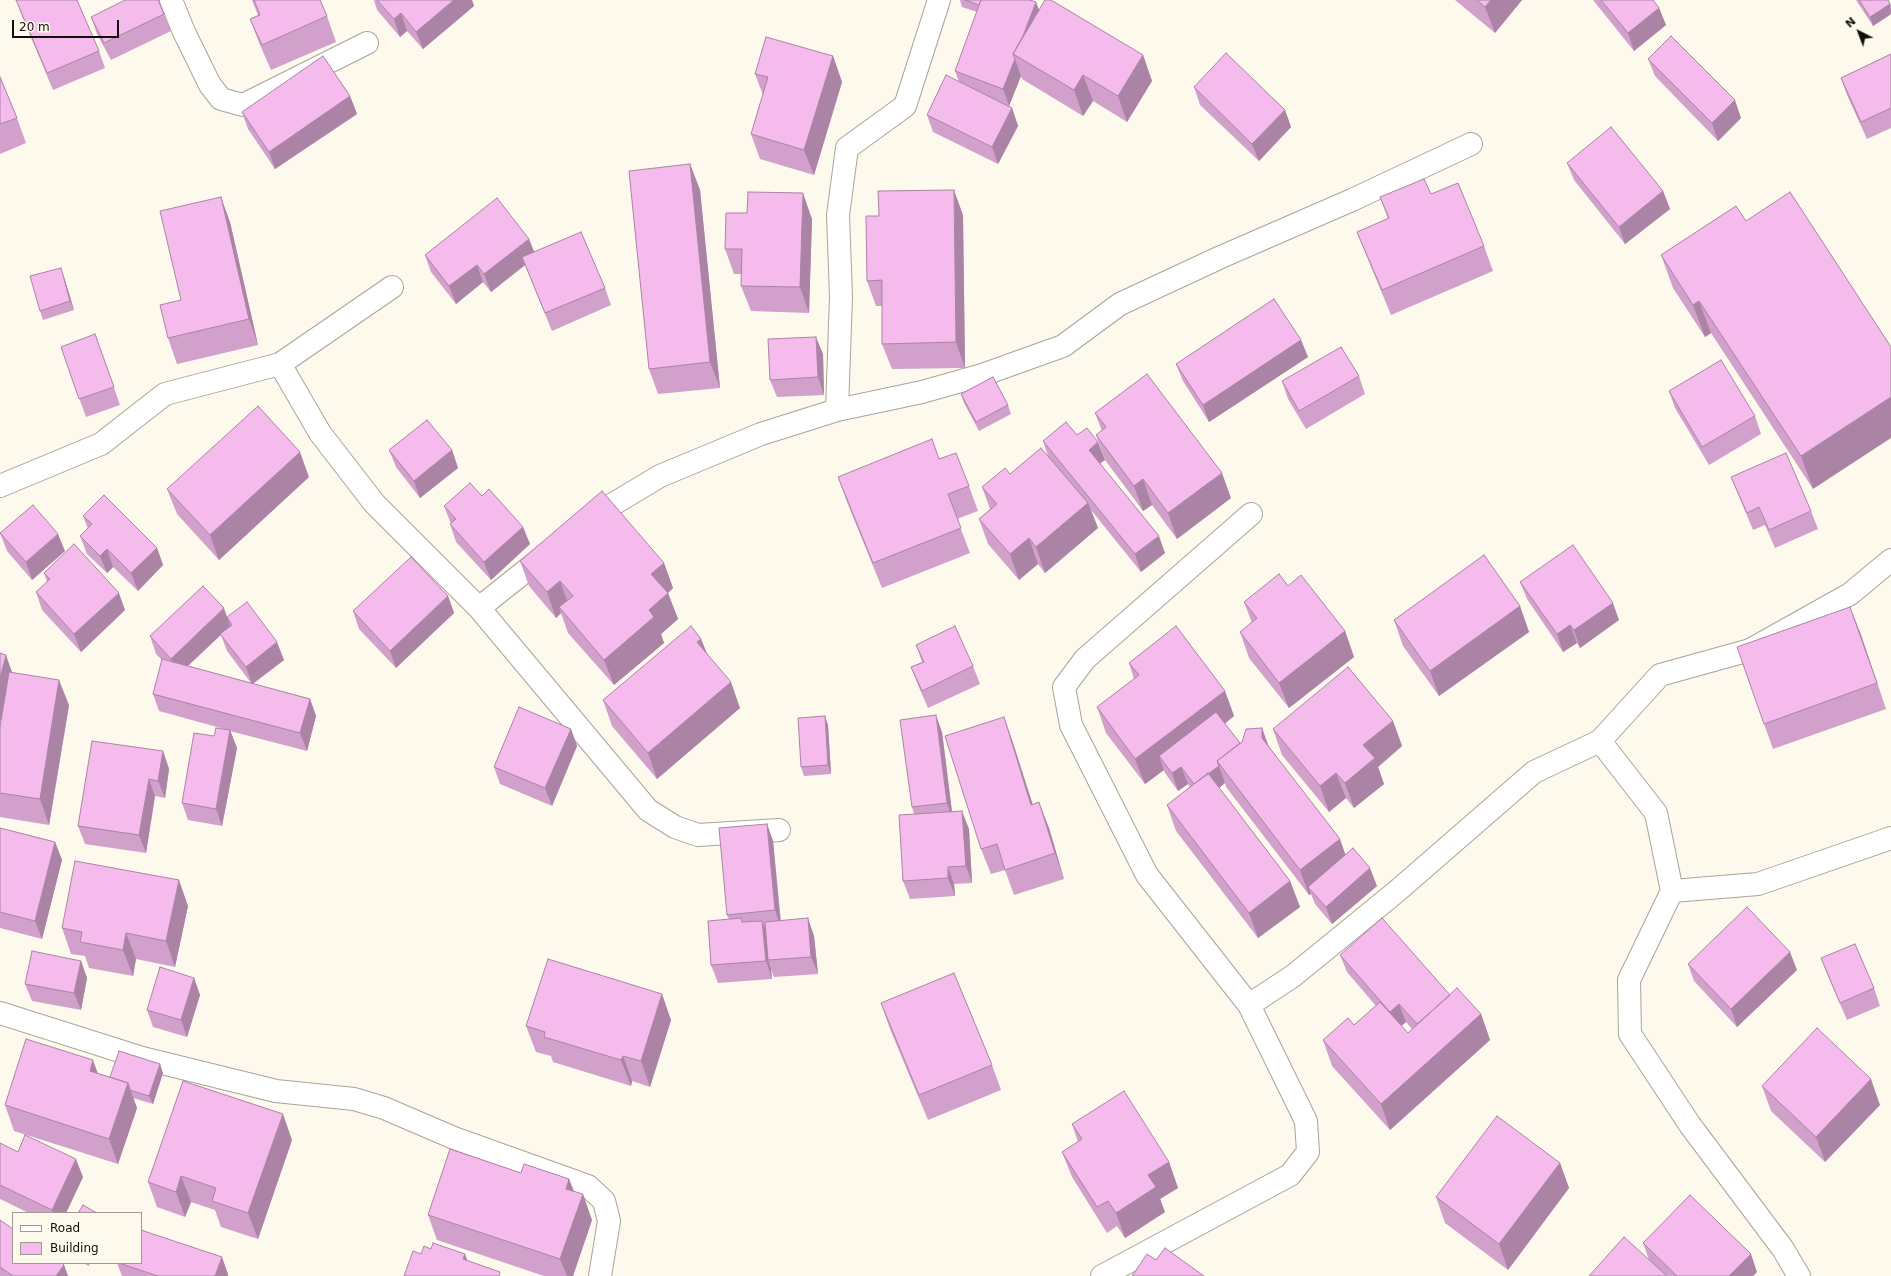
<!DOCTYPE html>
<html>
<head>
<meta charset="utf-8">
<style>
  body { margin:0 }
  #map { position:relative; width:1891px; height:1276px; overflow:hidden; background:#fef9ed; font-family:"DejaVu Sans",sans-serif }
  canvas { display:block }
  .legend { position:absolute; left:12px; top:1212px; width:130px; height:52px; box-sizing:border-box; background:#fef9ed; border:1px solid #9f9b92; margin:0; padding:5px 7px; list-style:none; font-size:12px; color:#100e0a }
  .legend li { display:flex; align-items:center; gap:8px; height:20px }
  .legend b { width:20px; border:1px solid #9f9b92 }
  .north { position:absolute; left:1839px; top:12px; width:40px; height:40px; -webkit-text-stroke:3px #fef9ed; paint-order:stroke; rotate:318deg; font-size:11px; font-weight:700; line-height:16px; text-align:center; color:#100e0a }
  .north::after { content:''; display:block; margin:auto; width:14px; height:18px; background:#100e0a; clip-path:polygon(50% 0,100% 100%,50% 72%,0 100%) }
  .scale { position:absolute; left:12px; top:20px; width:107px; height:18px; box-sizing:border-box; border:2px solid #100e0a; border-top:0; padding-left:5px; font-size:12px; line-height:14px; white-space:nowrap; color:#100e0a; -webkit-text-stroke:3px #fef9ed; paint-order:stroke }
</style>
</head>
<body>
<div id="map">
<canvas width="1891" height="1276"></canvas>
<ul class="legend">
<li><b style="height:5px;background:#fff"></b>Road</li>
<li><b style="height:11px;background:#f4bbec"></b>Building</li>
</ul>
<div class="north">N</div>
<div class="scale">20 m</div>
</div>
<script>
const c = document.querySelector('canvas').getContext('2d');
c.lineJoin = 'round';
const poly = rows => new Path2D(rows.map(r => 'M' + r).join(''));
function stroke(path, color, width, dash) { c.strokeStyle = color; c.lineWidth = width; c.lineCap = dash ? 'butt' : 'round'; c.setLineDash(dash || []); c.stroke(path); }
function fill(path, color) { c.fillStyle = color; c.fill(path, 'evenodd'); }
const minor = poly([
  [171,0,184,32,210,85,221,99,243,105,367,43],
  [280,364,320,433,374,503,479,608,648,810,675,827,698,835,779,830],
  [837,410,841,297,838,215,847,148,905,106,939,0],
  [0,486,101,444,165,394,280,364,392,287],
  [590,521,605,509,660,476,761,434,837,410,922,392,982,375,1063,346,1120,304,1221,257,1352,200,1471,144],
  [479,608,548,553],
  [1600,741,1656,813,1672,891,1629,980,1630,1034,1690,1125,1783,1249,1799,1276],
  [1672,891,1758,884,1891,838],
  [1249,1005,1293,976,1396,892,1534,772,1600,741,1660,675,1750,650,1850,594,1891,560],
  [0,1013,142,1058,276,1091,354,1099,384,1108,454,1138,588,1186,604,1201,609,1221,600,1276],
  [1102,1276,1290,1175,1308,1152,1306,1121,1249,1005,1147,875,1071,725,1064,687,1085,659,1251,514]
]);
const wall = poly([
  [16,0,99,51,105,68,53,90,22,16],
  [252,0,320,0,327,16,336,42,271,70,260,45,250,19,258,15],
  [374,0,472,0,474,6,423,49,407,31,400,37,377,10],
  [960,0,1030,0,1039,10,1143,55,1152,81,1127,122,1093,101,1083,116,1022,79,1021,76,1009,106,1004,104,1012,108,1018,126,998,164,933,132,927,115,959,82,955,71,977,12,962,7],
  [1455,0,1522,0,1495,33],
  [1593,0,1653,0,1659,8,1666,25,1634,51],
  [1856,0,1888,0,1891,5,1891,14,1873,26],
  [164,14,171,31,111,60,97,34,91,17],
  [1891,54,1891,128,1867,139,1847,95,1841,78],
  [833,56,842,82,814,175,760,159,751,134,763,95,755,74],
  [1648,59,1741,118,1718,141,1655,76],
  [0,77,17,118,26,143,0,154],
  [1194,87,1285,110,1291,127,1259,161,1200,105],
  [350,96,357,114,275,169,248,129,242,112],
  [1567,163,1663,191,1670,209,1625,244,1574,180],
  [690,164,700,190,720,388,658,394,649,369],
  [1431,194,1484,246,1493,271,1391,315,1367,257,1357,232,1388,219,1380,197],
  [1736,206,1813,489,1711,333,1705,337,1673,288,1661,255],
  [963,215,965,368,892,369,882,344,882,306,876,306,867,281],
  [812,219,809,313,751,311,741,286,742,274,734,274,725,249],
  [230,222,258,345,177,364,168,338,181,300],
  [534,252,605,288,611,305,552,331,525,265,491,292,483,282,456,304,431,272,425,255],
  [64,277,74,310,43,320,40,311],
  [95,334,120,405,86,417,61,347],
  [1301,340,1308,357,1209,422,1183,381,1176,364],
  [823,354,824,395,777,397,770,380],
  [1359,376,1365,394,1306,429,1288,399,1282,381],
  [1669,391,1755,416,1761,434,1709,465,1675,408],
  [961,394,1008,405,1011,414,979,431,964,403],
  [1095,413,1231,498,1177,539,1152,505,1143,511,1105,460,1096,435,1102,431],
  [1077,435,1105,460,1100,463,1165,553,1141,572,1091,510,1098,528,1045,573,1038,564,1019,580,988,544,979,519,990,509,982,487,1048,456,1043,441],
  [389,450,452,450,458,468,420,498,396,467],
  [939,459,969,486,978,511,957,519,970,553,882,588,847,502,838,477],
  [309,477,219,560,177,514,167,489],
  [1731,477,1811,511,1818,529,1775,548,1765,525,1753,530,1738,494],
  [482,496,523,527,530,544,491,580,456,542,450,524,451,524,444,506],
  [83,516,157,548,163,565,138,591,113,567,107,573,87,554,80,536,88,529],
  [0,533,65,551,32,580,7,551],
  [520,561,664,563,673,588,668,593,678,619,661,634,664,643,614,685,568,633,561,613,556,618,529,586],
  [44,573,125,610,81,652,42,610,36,592,47,582],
  [1520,582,1619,620,1580,648,1577,643,1563,652,1527,599],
  [1288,586,1345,631,1354,657,1289,708,1249,658,1240,632,1252,623,1244,602],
  [448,596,454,613,396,668,359,629,353,611],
  [1520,606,1529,632,1439,696,1403,646,1394,620],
  [227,617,284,660,253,684,310,699,316,716,307,751,230,731,237,748,222,826,188,820,182,803,214,736,228,730,159,711,153,694,162,660,156,654,150,636],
  [221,635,227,651,251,683,188,666],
  [1860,632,1886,709,1773,749,1764,724],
  [701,639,707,654,740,708,657,779,612,726,603,700],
  [916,645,973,666,980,684,928,708,918,685,911,667,922,662],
  [1129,663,1225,691,1234,716,1225,724,1240,743,1262,728,1269,747,1345,855,1377,886,1332,924,1315,904,1311,894,1309,895,1226,787,1225,783,1219,788,1290,881,1300,907,1258,938,1176,831,1167,805,1190,787,1188,784,1178,791,1165,773,1164,770,1145,784,1106,733,1097,707,1134,679],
  [12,672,69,705,49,825,0,817,0,727,2,714,0,723],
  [1004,717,1013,743,1032,804,1049,828,1064,879,1014,895,1005,870,991,874,981,849],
  [1393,721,1402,746,1378,767,1384,784,1354,808,1346,798,1329,812,1282,755,1273,729],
  [828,725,831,774,804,776,801,767],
  [571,729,577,746,552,806,500,784,494,767],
  [942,732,952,812,969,829,972,883,954,884,955,896,910,899,903,881,914,814,912,807],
  [163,751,169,769,165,798,155,796,146,853,85,844,78,826],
  [767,824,773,841,781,921,814,936,818,974,774,977,771,969,772,979,718,983,711,965,729,919,727,915],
  [0,828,55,842,62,860,42,939,0,928],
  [188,906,175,967,136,959,133,976,89,968,85,956,71,954,62,928],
  [1340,955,1450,995,1481,1014,1490,1040,1390,1130,1332,1066,1323,1040,1354,1025,1376,1006,1347,972],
  [1406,1022,1412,1029,1408,1033,1401,1026],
  [1821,958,1874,988,1880,1006,1847,1020,1828,976],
  [81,961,87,978,81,1010,32,1001,25,984],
  [1688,964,1797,970,1737,1027,1694,981],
  [194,978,200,995,187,1037,153,1027,147,1010],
  [881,1003,992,1065,1001,1090,928,1120,890,1029],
  [671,1020,650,1087,632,1081,631,1086,553,1062,551,1056,536,1052,526,1026],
  [97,1073,110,1077,163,1073,153,1104,133,1098,137,1108,118,1164,14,1131,5,1105],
  [1762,1086,1880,1105,1825,1162,1771,1111],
  [1072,1124,1169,1162,1178,1188,1160,1199,1165,1212,1125,1238,1117,1226,1107,1233,1072,1177,1062,1152,1078,1142],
  [292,1140,258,1239,221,1227,215,1210,191,1202,185,1217,157,1207,148,1182],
  [0,1143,18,1152,83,1177,66,1213,29,1213,0,1199],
  [1560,1163,1569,1188,1508,1270,1445,1223,1436,1197],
  [521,1173,569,1179,574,1191,592,1220,573,1276,544,1276,437,1240,428,1215],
  [0,1220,64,1265,68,1276,0,1276],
  [1643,1243,1757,1272,1753,1276,1589,1276,1649,1260],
  [83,1263,90,1263,89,1266],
  [117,1263,141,1263,228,1274,228,1276,122,1276]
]);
const shadedWall = poly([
  [454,0,472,0,474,6,423,49,416,32],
  [1491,0,1522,0,1495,33,1485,7],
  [1036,2,1043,20,1016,56],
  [1890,4,1891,14,1873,26,1870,17],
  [1659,8,1666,25,1634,51,1628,33],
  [401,13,407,31,400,37,394,19],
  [1143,55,1152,81,1127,122,1118,96],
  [833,56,842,82,814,175,804,150],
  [1015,59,1021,76,1009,106,1003,89],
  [1083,75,1093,101,1083,116,1074,90],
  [350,96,357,114,275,169,269,152],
  [1735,100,1741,118,1718,141,1712,123],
  [1012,108,1018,126,998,164,992,147],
  [1285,110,1291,127,1259,161,1252,144],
  [690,164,700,190,720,388,710,362],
  [954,190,963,215,965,368,956,342],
  [1663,191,1670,209,1625,244,1619,227],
  [803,193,812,219,809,313,800,287],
  [221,197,230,222,258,345,249,319],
  [529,239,536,256,522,257,525,265,491,292,484,274],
  [477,265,483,282,456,304,449,286],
  [61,268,64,277,74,310,70,301],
  [1699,301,1711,333,1705,337,1693,305],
  [816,337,823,354,824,395,818,377],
  [1301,340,1308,357,1209,422,1203,405],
  [1891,397,1891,438,1813,489,1801,456],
  [1098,442,1105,460,1095,467,1089,450],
  [452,450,458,468,420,498,414,481],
  [300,452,309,477,219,560,210,535],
  [1222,473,1231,498,1177,539,1168,513],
  [1143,479,1152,505,1143,511,1134,486],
  [1088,503,1098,528,1045,573,1036,547],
  [523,527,530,544,491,580,484,562],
  [58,534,65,551,32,580,26,562],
  [1159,536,1165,553,1141,572,1135,554],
  [1029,538,1038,564,1019,580,1010,554],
  [157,548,163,565,138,591,131,573],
  [107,549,113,567,107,573,100,556],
  [664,563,673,588,661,599,651,574],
  [560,581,569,606,559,607,561,613,556,618,547,592],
  [119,593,125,610,81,652,74,634],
  [668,593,678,619,661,634,664,643,614,685,604,660,649,610],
  [448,596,454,613,396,668,390,651],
  [1613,603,1619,620,1580,648,1574,630],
  [1520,606,1529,632,1439,696,1430,671],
  [1850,607,1860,632,1886,709,1877,683],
  [224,608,230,626,177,676,171,659],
  [1570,625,1577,643,1563,652,1557,634],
  [1345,631,1354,657,1289,708,1279,683],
  [701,639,711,664,697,642],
  [277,642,284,660,252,684,246,667],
  [6,655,12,672,0,723,0,678],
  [59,680,69,705,49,825,40,799],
  [731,682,740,708,657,779,648,753],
  [1225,691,1234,716,1167,767,1159,756,1164,770,1145,784,1135,759],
  [310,699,316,716,307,751,300,733],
  [936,715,942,732,953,820,947,803],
  [825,716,828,725,831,774,828,765],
  [1004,717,1013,743,1041,830,1031,805],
  [1393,721,1402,746,1378,767,1384,784,1354,808,1345,783,1363,745],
  [1262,728,1271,754,1262,738],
  [571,729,577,746,552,806,545,788],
  [230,730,237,748,222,826,216,809],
  [163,751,169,769,165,798,158,781],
  [1219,766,1225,783,1201,802,1195,784],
  [1181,767,1188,784,1178,791,1172,773],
  [1336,773,1346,798,1329,812,1320,786],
  [149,779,155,796,146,853,139,835],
  [1039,802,1049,828,1064,879,1055,853],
  [962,811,969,829,972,883,966,866],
  [767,824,773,841,781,928,775,910],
  [1340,839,1349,865,1308,887,1311,894,1309,895,1300,870],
  [55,842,62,860,42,939,35,921],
  [948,867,954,884,955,896,948,878],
  [1370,868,1377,886,1332,924,1326,907],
  [179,880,188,906,175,967,166,941],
  [1290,881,1300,907,1258,938,1249,913],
  [808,918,814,936,818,974,811,957],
  [762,921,769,938,768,960,771,969,772,979,766,961],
  [126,933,136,959,133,976,123,950],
  [1790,952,1797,970,1737,1027,1731,1009],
  [81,961,87,978,81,1010,74,993],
  [194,978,200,995,187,1037,181,1020],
  [662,994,671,1020,650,1087,641,1061],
  [1399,1004,1406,1022,1397,1030,1390,1012],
  [1481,1014,1490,1040,1390,1130,1381,1104],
  [623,1056,632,1081,631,1086,621,1060],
  [93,1060,102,1085,90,1071],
  [160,1064,163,1073,153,1104,149,1096],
  [1871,1079,1880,1105,1825,1162,1816,1137],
  [128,1083,137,1108,118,1164,109,1139],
  [283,1114,292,1140,258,1239,248,1213],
  [76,1159,83,1177,66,1213,53,1213,52,1210],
  [1169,1162,1178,1188,1160,1199,1165,1212,1125,1238,1116,1213,1148,1175],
  [1560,1163,1569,1188,1508,1270,1499,1244],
  [181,1176,191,1202,185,1217,176,1192],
  [569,1179,579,1205,566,1189],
  [583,1194,592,1220,573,1276,567,1276,560,1259],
  [465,1254,473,1276,463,1259],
  [1751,1254,1757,1272,1753,1276,1729,1276],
  [222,1257,228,1274,228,1276,215,1276],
  [64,1265,68,1276,56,1276]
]);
const building = poly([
  [16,0,77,0,99,51,47,73,16,0],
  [125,0,158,0,164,14,104,43,91,17,125,0],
  [254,0,320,0,327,16,262,45,250,19,260,15,254,0],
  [377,0,454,0,416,32,401,13,394,19,377,0],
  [965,0,981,0,979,5,965,0],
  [981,0,1030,0,1036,2,1023,36,1013,54,1015,59,1003,89,955,71,981,0],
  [1045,0,1051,0,1143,55,1118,96,1083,75,1074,90,1013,54,1045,0],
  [1477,0,1491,0,1485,7,1477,0],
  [1601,0,1653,0,1659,8,1628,33,1601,0],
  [1859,0,1888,0,1890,4,1870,17,1859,0],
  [1671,36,1735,100,1712,123,1648,59,1671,36],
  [766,37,833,56,804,150,751,134,768,77,755,74,766,37],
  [1226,53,1285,110,1252,144,1194,87,1226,53],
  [1891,54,1891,108,1861,122,1841,78,1891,54],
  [323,56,350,96,269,152,242,112,323,56],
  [946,75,1012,108,992,147,927,115,946,75],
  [0,77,17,118,0,124,0,77],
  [1611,127,1663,191,1619,227,1567,163,1611,127],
  [690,164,710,362,649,369,629,171,690,164],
  [1424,179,1431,194,1458,183,1484,246,1382,290,1357,232,1389,218,1380,197,1424,179],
  [954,190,956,342,882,344,882,280,867,281,866,216,879,216,878,191,954,190],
  [748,192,803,193,800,287,741,286,742,249,725,249,726,213,747,213,748,192],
  [1790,192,1891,347,1891,397,1801,456,1699,301,1693,305,1661,255,1736,206,1746,221,1790,192],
  [221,197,249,319,168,338,160,305,181,300,160,211,221,197],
  [497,198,529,239,484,274,477,265,449,286,425,255,497,198],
  [581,232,605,288,545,313,522,257,581,232],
  [61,268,70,301,40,311,30,276,61,268],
  [1274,299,1301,340,1203,405,1176,364,1274,299],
  [95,334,114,387,79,399,61,347,95,334],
  [816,337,818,377,770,380,768,339,816,337],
  [1341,347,1359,376,1299,411,1282,381,1341,347],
  [1721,360,1755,416,1702,447,1669,391,1721,360],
  [1147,374,1222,473,1168,513,1143,479,1134,486,1096,435,1106,427,1095,413,1147,374],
  [993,377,1008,405,976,422,961,394,993,377],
  [258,406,300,452,210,535,167,489,258,406],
  [427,420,452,450,414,481,389,450,427,420],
  [1066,422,1077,435,1087,428,1098,442,1089,450,1159,536,1135,554,1043,441,1066,422],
  [932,439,939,459,956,453,969,486,948,494,961,528,873,563,838,477,932,439],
  [1041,448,1088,503,1036,547,1029,538,1010,554,979,519,997,504,982,487,1005,468,1010,474,1041,448],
  [1786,453,1811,511,1769,530,1759,507,1747,513,1731,477,1786,453],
  [470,483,482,496,489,489,523,527,484,562,450,524,456,519,444,506,470,483],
  [602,491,664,563,651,574,668,593,649,610,654,617,604,660,559,607,573,596,560,581,547,592,520,561,602,491],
  [104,495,157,548,131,573,107,549,100,556,80,536,92,524,83,516,104,495],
  [33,505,58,534,26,562,0,533,33,505],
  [74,544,119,593,74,634,36,592,50,579,44,573,74,544],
  [1573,545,1613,603,1574,630,1570,625,1557,634,1520,582,1573,545],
  [1484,555,1520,606,1430,671,1394,620,1484,555],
  [411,557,448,596,390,651,353,611,411,557],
  [1279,574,1288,586,1301,575,1345,631,1279,683,1240,632,1257,618,1244,602,1279,574],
  [203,586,224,608,171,659,150,636,203,586],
  [247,602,277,642,246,667,220,634,232,625,227,617,247,602],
  [1850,607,1877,683,1764,724,1737,647,1850,607],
  [691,626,701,639,697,642,731,682,648,753,603,700,691,626],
  [955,626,973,666,922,691,911,667,924,662,916,645,955,626],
  [1176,626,1225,691,1135,759,1097,707,1139,675,1129,663,1176,626],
  [0,653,6,655,0,678,0,653],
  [162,659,310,699,300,733,153,694,162,659],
  [1348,667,1393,721,1363,745,1375,758,1345,783,1336,773,1320,786,1273,729,1348,667],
  [9,672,59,680,40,799,0,793,0,727,9,672],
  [519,707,571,729,545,788,494,767,519,707],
  [1216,712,1240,743,1217,761,1219,766,1194,784,1181,767,1172,773,1159,756,1216,712],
  [936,715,947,803,912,807,900,720,936,715],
  [825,716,828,765,801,767,798,718,825,716],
  [1004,717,1031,805,1039,802,1055,853,1005,870,997,844,981,849,945,736,1004,717],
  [216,728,230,730,216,809,182,803,194,733,214,736,216,728],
  [1262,728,1262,738,1340,839,1300,870,1217,761,1242,742,1246,729,1262,728],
  [92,741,163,751,158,781,149,779,139,835,78,826,92,741],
  [1208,773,1290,881,1249,913,1167,805,1208,773],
  [962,811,966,866,948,867,948,878,903,881,899,815,962,811],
  [767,824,775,910,727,915,719,828,767,824],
  [0,828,55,842,35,921,0,912,0,828],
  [1353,848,1370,868,1326,907,1308,887,1353,848],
  [75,861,179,880,166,941,126,933,123,950,80,942,82,932,62,928,75,861],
  [1747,907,1790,952,1731,1009,1688,964,1747,907],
  [741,918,742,922,762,921,766,961,711,965,708,921,741,918],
  [808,918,811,957,768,960,765,922,808,918],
  [1382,918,1450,995,1417,1024,1399,1004,1390,1012,1340,955,1382,918],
  [1855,944,1874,988,1840,1003,1821,958,1855,944],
  [32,951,81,961,74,993,25,984,32,951],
  [548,959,662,994,641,1061,623,1056,621,1060,544,1037,545,1032,526,1026,548,959],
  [160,967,194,978,181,1020,147,1010,160,967],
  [954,973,992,1065,919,1095,881,1003,954,973],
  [1457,988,1481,1014,1381,1104,1323,1040,1348,1018,1354,1025,1380,1002,1408,1033,1457,988],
  [1817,1028,1871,1079,1816,1137,1762,1086,1817,1028],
  [26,1039,93,1060,90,1071,128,1083,109,1139,5,1105,26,1039],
  [119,1051,160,1064,149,1096,130,1090,128,1083,110,1077,119,1051],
  [183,1081,283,1114,248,1213,212,1201,216,1188,181,1176,176,1192,148,1182,183,1081],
  [1124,1091,1169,1162,1148,1175,1156,1187,1116,1213,1108,1201,1097,1207,1062,1152,1082,1139,1072,1124,1124,1091],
  [1497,1116,1560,1163,1499,1244,1436,1197,1497,1116],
  [25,1135,76,1159,52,1210,0,1185,0,1143,18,1152,25,1135],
  [450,1149,521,1173,524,1164,569,1179,566,1189,583,1194,560,1259,428,1215,450,1149],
  [1690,1195,1751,1254,1729,1276,1677,1276,1643,1243,1690,1195],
  [83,1205,97,1213,78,1213,83,1205],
  [0,1220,13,1229,13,1263,62,1263,64,1265,56,1276,13,1276,0,1267,0,1220],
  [141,1230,222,1257,215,1276,158,1276,119,1263,141,1263,141,1230],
  [1624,1237,1667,1276,1589,1276,1624,1237],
  [433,1243,465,1254,463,1259,500,1272,499,1276,404,1276,413,1251,421,1254,424,1246,431,1249,433,1243],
  [1165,1248,1204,1276,1132,1276,1147,1254,1156,1260,1165,1248]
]);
stroke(minor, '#a8a499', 24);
stroke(minor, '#fff', 22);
fill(wall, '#d2a1cb');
fill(shadedWall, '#ab83a5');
fill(building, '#f4bbec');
stroke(building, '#ab83a5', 1);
</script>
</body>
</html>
